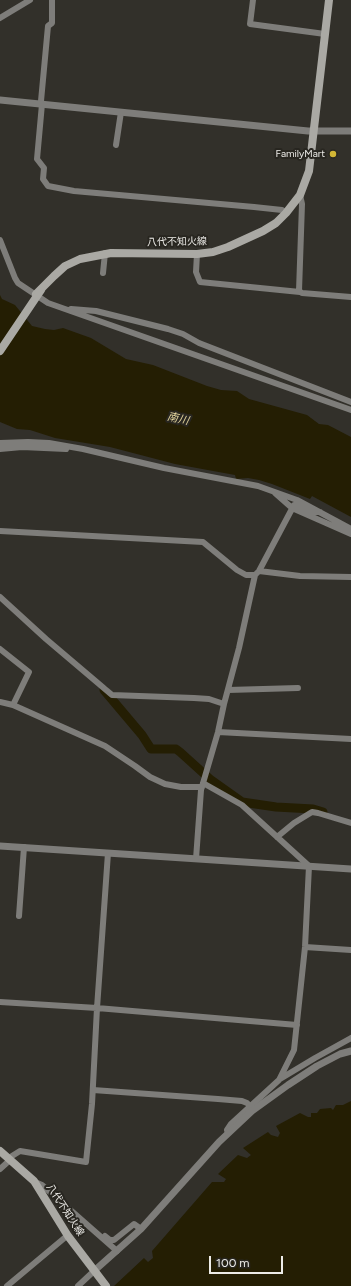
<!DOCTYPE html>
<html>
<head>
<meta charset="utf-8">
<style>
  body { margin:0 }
  #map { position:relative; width:351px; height:1286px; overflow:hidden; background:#32302a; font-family:Figtree,sans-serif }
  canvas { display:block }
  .scale { position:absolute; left:209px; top:1256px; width:74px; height:18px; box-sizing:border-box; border:2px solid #edece8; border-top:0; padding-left:5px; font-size:12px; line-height:14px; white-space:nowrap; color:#edece8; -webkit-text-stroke:3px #282620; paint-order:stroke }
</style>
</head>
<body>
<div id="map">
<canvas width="351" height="1286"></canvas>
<div class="scale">100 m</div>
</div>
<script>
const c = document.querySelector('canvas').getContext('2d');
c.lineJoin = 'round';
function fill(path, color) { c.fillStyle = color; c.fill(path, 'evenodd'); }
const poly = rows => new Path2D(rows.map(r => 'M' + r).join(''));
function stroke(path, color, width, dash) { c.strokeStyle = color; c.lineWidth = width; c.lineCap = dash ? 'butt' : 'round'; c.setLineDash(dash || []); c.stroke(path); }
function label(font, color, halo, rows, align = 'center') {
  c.font = font + ' Figtree,"Noto Sans JP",sans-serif'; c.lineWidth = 4; c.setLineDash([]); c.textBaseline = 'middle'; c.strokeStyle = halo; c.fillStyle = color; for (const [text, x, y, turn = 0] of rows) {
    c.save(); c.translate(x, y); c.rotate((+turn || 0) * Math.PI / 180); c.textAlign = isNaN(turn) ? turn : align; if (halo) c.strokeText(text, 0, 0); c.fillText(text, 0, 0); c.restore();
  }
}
const water = poly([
  [0,295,2,299,15,305,32,326,45,329,54,330,63,328,91,338,126,359,153,365,207,386,221,390,237,391,249,399,307,415,319,424,328,425,351,437,351,517,312,496,310,499,272,484,259,480,248,478,236,479,235,475,175,464,110,447,55,438,30,430,17,429,0,422],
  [351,1101,351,1286,114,1286,144,1258,148,1262,153,1258,152,1251,212,1182,224,1182,226,1179,218,1174,238,1155,247,1158,251,1155,243,1148,268,1132,271,1135,278,1137,280,1133,276,1126,300,1113,308,1117,311,1117,311,1113,317,1113,320,1109,331,1108,333,1110,336,1105,343,1105]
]);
const river = poly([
  [104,690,142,735,151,749,176,749,180,752,211,780,242,802,276,807,313,809,323,812]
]);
const minor = poly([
  [52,0,52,23,48,26,41,101,42,104,37,159,44,168,43,179,48,186,74,191,254,207,282,210,286,213],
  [253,0,250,24,325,34],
  [0,18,30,0],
  [116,145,121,112],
  [300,195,302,204,299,291,302,293,351,297],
  [0,240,15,278,18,283,48,303,351,410],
  [197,254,196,272,200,282,300,292],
  [103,273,105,253],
  [71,309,96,311,168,329,183,334,199,343,351,402],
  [0,443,28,442,49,443,83,449,164,468,258,486,297,500,351,529],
  [0,449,22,447,66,449],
  [275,493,292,508,351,534],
  [0,531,203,542,237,570,246,575,255,575],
  [259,571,300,576,351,577],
  [0,597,46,639,112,695,194,698,209,699,224,704],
  [0,649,29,672,13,705],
  [228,690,298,688],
  [0,702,13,705,105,746,135,766,150,777,165,784,181,787,202,787],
  [218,732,351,739],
  [203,783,242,805,309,866,305,947,294,1050,279,1080,231,1124,227,1130,228,1133],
  [277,837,294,823,312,812,318,813,351,823],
  [196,859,201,790,218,732,224,704,239,648,255,575,259,571,294,505,312,512,320,512],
  [19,916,24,847],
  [305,947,351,950],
  [0,1002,97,1008,297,1025],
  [280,1079,315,1058,351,1038],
  [93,1090,218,1099,242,1101,247,1103,250,1106],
  [0,1169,10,1160,12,1156,20,1151,86,1162,92,1104,97,1008,108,853],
  [35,1182,42,1185,117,1251],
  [105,1236,110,1240,114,1240,134,1224,141,1229],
  [7,1286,68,1235],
  [78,1286,94,1271]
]);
const tertiary = poly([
  [0,100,308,131,351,131],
  [0,846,351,869],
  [94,1271,141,1229,219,1142,252,1111,288,1085,317,1066,340,1054,351,1051]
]);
const secondary = poly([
  [36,294,54,276,65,266,80,259,111,253,197,254,213,252,228,247,263,231,276,223,286,213,300,195,309,171,329,0],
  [0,1151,34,1181,68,1236,106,1286]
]);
const secondaryBridge = poly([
  [0,351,41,290]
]);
const markers = [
  [333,154,4,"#d2b635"]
];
const poiNames = [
  ["FamilyMart",325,154]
];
const streetNames = [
  ["八代不知火線",177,242,-1],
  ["八代不知火線",65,1210,57]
];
const waterNames = [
  ["南川",178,419,12]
];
fill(water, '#241e03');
stroke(river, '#241e03', 9);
stroke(minor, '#7e7d7a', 6);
stroke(tertiary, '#7e7d7a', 7);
stroke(secondary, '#aaa9a4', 8);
stroke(secondaryBridge, '#aaa9a4', 8);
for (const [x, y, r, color] of markers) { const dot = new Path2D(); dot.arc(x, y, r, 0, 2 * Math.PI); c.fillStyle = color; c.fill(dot); stroke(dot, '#282620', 1.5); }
label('10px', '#edece8', '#282620', poiNames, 'right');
label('10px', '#edece8', '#282620', streetNames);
label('italic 11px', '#e1d39c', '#282620', waterNames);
</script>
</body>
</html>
